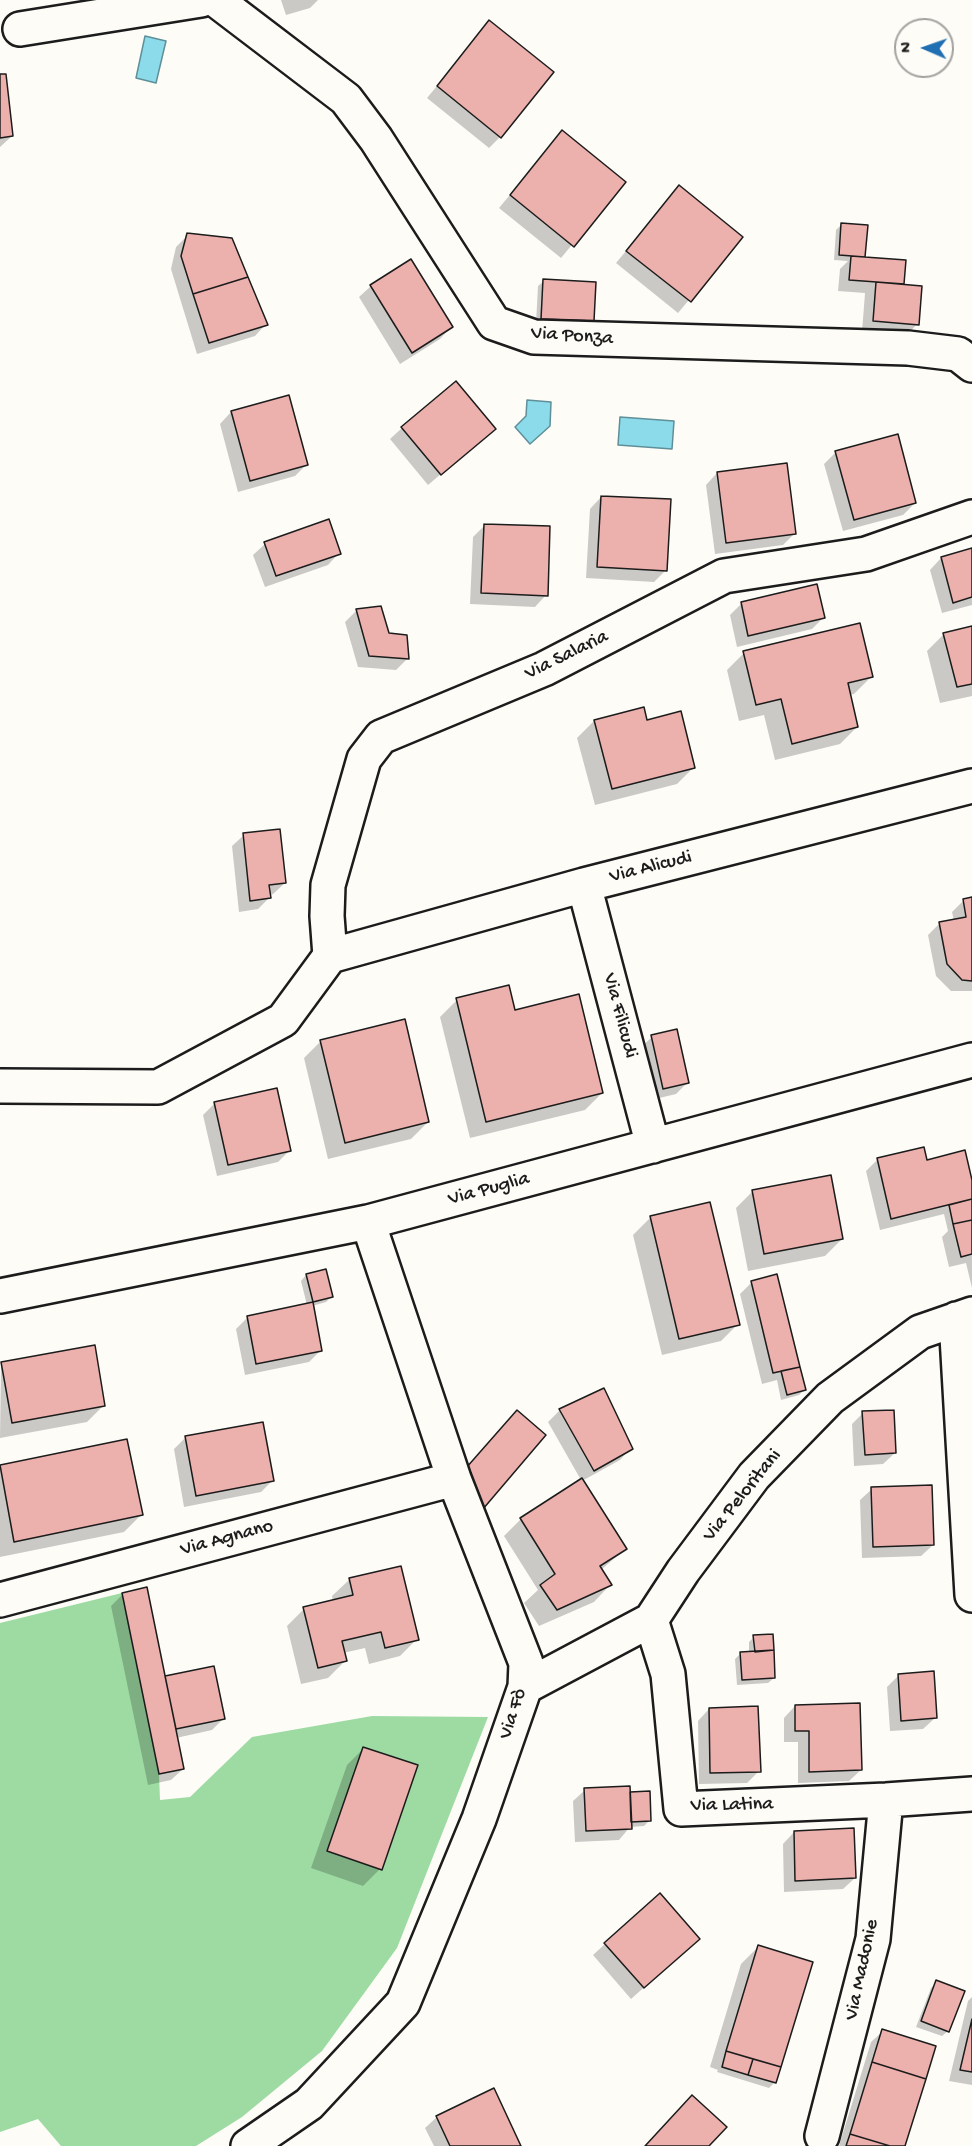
<!DOCTYPE html>
<html>
<head>
<meta charset="utf-8">
<style>
  body { margin:0 }
  #map { position:relative; width:972px; height:2146px; overflow:hidden; background:#fdfcf7; font-family:"Gochi Hand",sans-serif }
  canvas { display:block }
  .north { position:absolute; left:894px; top:18px; width:60px; height:60px; box-sizing:border-box; background:#fdfcf7; border:2px solid #a3a29f; border-radius:50%; rotate:272deg; font-size:16px; font-weight:700; line-height:24px; text-align:center; color:#1c1c1c }
  .north::after { content:''; display:block; margin:auto; width:21px; height:27px; background:#1f6fb2; clip-path:polygon(50% 0,100% 100%,50% 72%,0 100%) }
</style>
</head>
<body>
<div id="map">
<canvas width="972" height="2146"></canvas>
<div class="north">N</div>
</div>
<script>
const c = document.querySelector('canvas').getContext('2d');
c.lineJoin = 'round';
function fill(path, color) { c.fillStyle = color; c.fill(path, 'evenodd'); }
const poly = rows => new Path2D(rows.map(r => 'M' + r).join(''));
function stroke(path, color, width, dash) { c.strokeStyle = color; c.lineWidth = width; c.lineCap = dash ? 'butt' : 'round'; c.setLineDash(dash || []); c.stroke(path); }
function label(font, color, halo, rows, align = 'center') {
  c.font = font + ' "Gochi Hand",sans-serif'; c.lineWidth = 4.5; c.setLineDash([]); c.textBaseline = 'middle'; c.strokeStyle = halo; c.fillStyle = color; for (const [text, x, y, turn = 0] of rows) {
    c.save(); c.translate(x, y); c.rotate((+turn || 0) * Math.PI / 180); c.textAlign = isNaN(turn) ? turn : align; if (halo) c.strokeText(text, 0, 0); c.fillText(text, 0, 0); c.restore();
  }
}
const green = poly([
  [122,1593,159,1774,160,1800,190,1797,252,1737,372,1716,488,1717,397,1948,322,2051,242,2117,196,2146,61,2146,38,2119,0,2132,0,1623]
]);
const water = poly([
  [145,36,166,41,156,83,136,78,145,36],
  [527,400,551,402,550,426,530,444,515,427,526,416,527,400],
  [620,417,674,421,672,449,618,445,620,417]
]);
const shadow = poly([
  [281,0,318,0,310,8,286,15],
  [490,22,500,137,489,148,427,98],
  [0,76,12,136,0,147],
  [562,132,624,182,561,258,499,208],
  [679,187,741,238,678,313,616,263],
  [842,224,866,226,863,258,904,262,902,286,917,324,906,336,862,332,865,293,838,291,840,269,848,261,834,260,836,230],
  [188,235,266,324,255,336,197,354,171,269,176,247],
  [544,281,593,320,587,326,536,324,538,286],
  [371,286,451,327,440,339,400,364,359,297],
  [231,412,306,465,295,476,238,492,220,424],
  [402,428,494,429,428,485,390,439],
  [836,452,915,503,903,515,843,531,824,464],
  [717,473,795,533,783,545,715,554,706,485],
  [601,497,666,570,654,582,586,578,590,509],
  [484,526,546,595,535,607,470,604,473,537],
  [265,544,339,553,328,565,265,587,253,555],
  [972,549,972,605,942,613,930,570,941,558],
  [816,586,823,618,812,629,737,647,730,615,741,604],
  [380,608,388,634,407,659,396,670,358,667,345,622,356,611],
  [972,627,972,696,940,703,927,651,944,634],
  [744,653,871,677,854,694,849,695,857,727,840,744,775,760,764,715,739,721,727,670],
  [594,721,646,722,694,767,677,784,595,805,577,738],
  [244,835,285,883,273,894,269,895,269,898,258,909,239,912,232,846],
  [972,899,972,991,951,991,936,976,928,935,940,923,954,921,952,912,964,900],
  [457,1000,514,1012,602,1093,585,1110,470,1138,440,1017],
  [652,1037,687,1083,676,1094,651,1100,640,1048],
  [321,1041,428,1122,411,1139,328,1159,304,1058],
  [215,1103,290,1150,278,1162,217,1176,203,1115],
  [878,1159,926,1161,972,1187,972,1288,966,1263,949,1267,942,1237,948,1231,944,1214,880,1230,866,1171],
  [753,1191,842,1239,825,1256,748,1271,736,1208],
  [650,1218,738,1324,721,1341,662,1355,633,1235],
  [306,1275,331,1297,326,1302,312,1306,321,1350,309,1362,245,1375,236,1329,248,1317,307,1305,301,1281],
  [752,1282,804,1390,799,1395,781,1400,777,1380,762,1384,740,1294],
  [94,1347,104,1405,87,1422,0,1438,1,1364],
  [604,1390,631,1448,620,1460,582,1481,625,1549,601,1570,610,1585,594,1602,539,1626,524,1603,538,1590,504,1536,521,1519,581,1480,548,1422,560,1410],
  [863,1413,895,1453,883,1464,854,1466,852,1424],
  [186,1437,272,1481,261,1492,184,1507,174,1449],
  [126,1440,141,1515,124,1532,0,1557,0,1466],
  [872,1489,933,1545,921,1556,862,1558,860,1500],
  [400,1568,417,1639,400,1656,369,1664,365,1648,343,1653,345,1661,328,1678,301,1684,287,1626,304,1609,333,1602,332,1596,349,1580],
  [123,1594,164,1678,223,1719,212,1730,176,1738,183,1769,171,1780,148,1785,111,1606],
  [754,1637,774,1678,768,1683,737,1685,735,1659,740,1654,749,1653,749,1642],
  [899,1675,935,1718,923,1729,890,1731,887,1687],
  [795,1706,861,1770,849,1781,798,1783,798,1742,784,1742,784,1718],
  [709,1709,759,1771,747,1783,699,1784,698,1721],
  [364,1748,380,1869,363,1886,311,1868,347,1765],
  [585,1790,629,1796,650,1820,644,1826,630,1827,619,1840,575,1842,573,1801],
  [794,1832,855,1878,843,1889,784,1892,783,1844],
  [605,1944,686,1950,631,1999,593,1955],
  [758,1947,780,2067,775,2082,769,2088,717,2072,718,2070,710,2067,741,1964],
  [937,1982,948,2031,942,2036,916,2027,931,1988],
  [972,1997,972,2085,949,2081,968,2001],
  [883,2031,903,2146,839,2146,871,2042],
  [437,2117,520,2146,434,2146,425,2128]
]);
const building = poly([
  [489,20,554,72,501,138,437,86,489,20],
  [0,74,6,74,13,136,0,138,0,74],
  [562,130,626,182,574,247,510,195,562,130],
  [679,185,743,237,691,302,626,251,679,185],
  [841,223,868,225,865,257,839,255,841,223],
  [187,233,232,238,248,277,193,294,181,256,187,233],
  [851,256,906,260,904,284,849,280,851,256],
  [411,259,453,327,412,353,370,285,411,259],
  [248,277,268,325,209,343,193,294,248,277],
  [543,279,596,282,594,321,541,319,543,279],
  [876,282,922,286,919,325,873,321,876,282],
  [456,381,496,429,441,475,401,427,456,381],
  [289,395,308,465,250,481,231,411,289,395],
  [898,434,916,503,854,520,835,451,898,434],
  [787,463,796,534,726,543,717,472,787,463],
  [601,496,671,499,667,571,597,567,601,496],
  [329,519,341,554,276,576,264,542,329,519],
  [484,524,550,526,548,596,481,593,484,524],
  [972,548,972,597,953,603,941,557,972,548],
  [817,584,825,618,748,636,741,602,817,584],
  [381,606,389,633,407,635,409,659,369,656,356,609,381,606],
  [860,623,873,677,848,683,858,727,792,744,781,699,756,705,743,651,860,623],
  [972,626,972,684,957,687,943,633,972,626],
  [644,707,647,720,681,711,695,768,612,789,594,720,644,707],
  [280,829,286,883,269,885,271,898,250,901,243,833,280,829],
  [972,897,972,981,962,980,947,964,939,922,966,917,963,899,972,897],
  [509,985,515,1010,579,994,603,1093,486,1122,456,998,509,985],
  [405,1019,429,1122,345,1143,320,1040,405,1019],
  [677,1029,689,1083,663,1089,651,1035,677,1029],
  [277,1088,291,1151,228,1165,214,1102,277,1088],
  [924,1147,927,1160,965,1150,972,1180,972,1199,891,1219,877,1158,924,1147],
  [831,1175,843,1239,764,1254,752,1190,831,1175],
  [972,1199,972,1220,953,1224,949,1205,972,1199],
  [710,1202,740,1325,679,1339,650,1216,710,1202],
  [972,1220,972,1254,961,1257,953,1224,972,1220],
  [326,1269,333,1297,313,1302,306,1274,326,1269],
  [777,1274,800,1367,773,1373,751,1281,777,1274],
  [313,1302,322,1351,256,1364,247,1316,313,1302],
  [95,1345,105,1406,12,1423,1,1362,95,1345],
  [800,1367,806,1390,787,1395,781,1371,800,1367],
  [604,1388,633,1449,594,1471,559,1409,604,1388],
  [517,1410,546,1435,483,1509,466,1468,517,1410],
  [894,1410,896,1453,865,1455,862,1411,894,1410],
  [263,1422,274,1481,196,1496,185,1436,263,1422],
  [127,1439,143,1515,14,1542,0,1465,127,1439],
  [582,1478,627,1549,600,1566,612,1585,557,1610,540,1585,555,1574,520,1518,582,1478],
  [932,1485,934,1545,873,1547,871,1487,932,1485],
  [401,1566,419,1640,385,1648,381,1632,342,1641,347,1661,318,1668,303,1607,353,1595,349,1578,401,1566],
  [147,1587,184,1769,159,1774,122,1593,147,1587],
  [773,1634,774,1650,755,1652,753,1635,773,1634],
  [774,1650,775,1678,742,1680,740,1652,774,1650],
  [214,1666,225,1719,176,1729,165,1676,214,1666],
  [934,1671,937,1718,901,1721,898,1674,934,1671],
  [860,1703,862,1770,809,1772,809,1731,795,1731,795,1705,860,1703],
  [758,1706,761,1772,710,1773,709,1708,758,1706],
  [363,1747,418,1765,382,1870,327,1851,363,1747],
  [630,1786,632,1829,586,1831,584,1788,630,1786],
  [650,1791,651,1821,631,1822,630,1792,650,1791],
  [854,1828,856,1878,795,1881,794,1831,854,1828],
  [660,1893,700,1939,644,1988,604,1943,660,1893],
  [758,1945,813,1962,781,2067,726,2051,758,1945],
  [936,1980,965,1991,949,2032,921,2021,936,1980],
  [972,2019,972,2072,960,2070,972,2019],
  [882,2029,936,2046,926,2079,872,2062,882,2029],
  [726,2051,753,2059,748,2075,722,2067,726,2051],
  [753,2059,781,2067,776,2083,748,2075,753,2059],
  [872,2062,926,2079,905,2146,890,2146,850,2134,872,2062],
  [494,2088,521,2146,450,2146,436,2116,494,2088],
  [692,2095,727,2127,709,2146,645,2146,692,2095],
  [850,2134,890,2146,846,2146,850,2134]
]);
const minor = poly([
  [216,0,346,99,376,139,494,323,534,337,908,348,958,354,972,365],
  [20,29,201,0],
  [584,885,653,1146],
  [330,956,327,916,328,885,364,759,381,737,544,669,724,576,866,554,972,517],
  [330,956,584,885,972,786],
  [0,1086,158,1087,283,1020,330,956],
  [0,1296,368,1222,972,1060],
  [956,1319,972,1595],
  [0,1600,454,1479],
  [651,1620,668,1674,681,1809,886,1800,972,1794],
  [525,1687,651,1620,683,1571,754,1476,830,1398,920,1332,972,1314],
  [822,2136,873,1939,886,1800],
  [248,2146,309,2104,403,2003,479,1819,525,1687,526,1663,454,1479,368,1222]
]);
const streetNames = [
  ["Via Ponza",572,337,4],
  ["Via Salaria",567,656,-26],
  ["Via Alicudi",651,868,-14],
  ["Via Filicudi",619,1016,75],
  ["Via Puglia",489,1190,-15],
  ["Via Peloritani",743,1496,-51],
  ["Via Agnano",227,1539,-15],
  ["Via Fò",514,1714,-72],
  ["Via Latina",732,1806,-1],
  ["Via Madonie",863,1970,-78]
];
fill(green, '#9edba3');
fill(water, '#8cdbeb');
stroke(water, '#5f8f98', 1.5);
fill(shadow, '#0003');
fill(building, '#ecb0ad');
stroke(building, '#1c1c1c', 1.5);
stroke(minor, '#1c1c1c', 38);
stroke(minor, '#fdfcf7', 33);
label('20px', '#1c1c1c', '#fdfcf7', streetNames);
</script>
</body>
</html>
